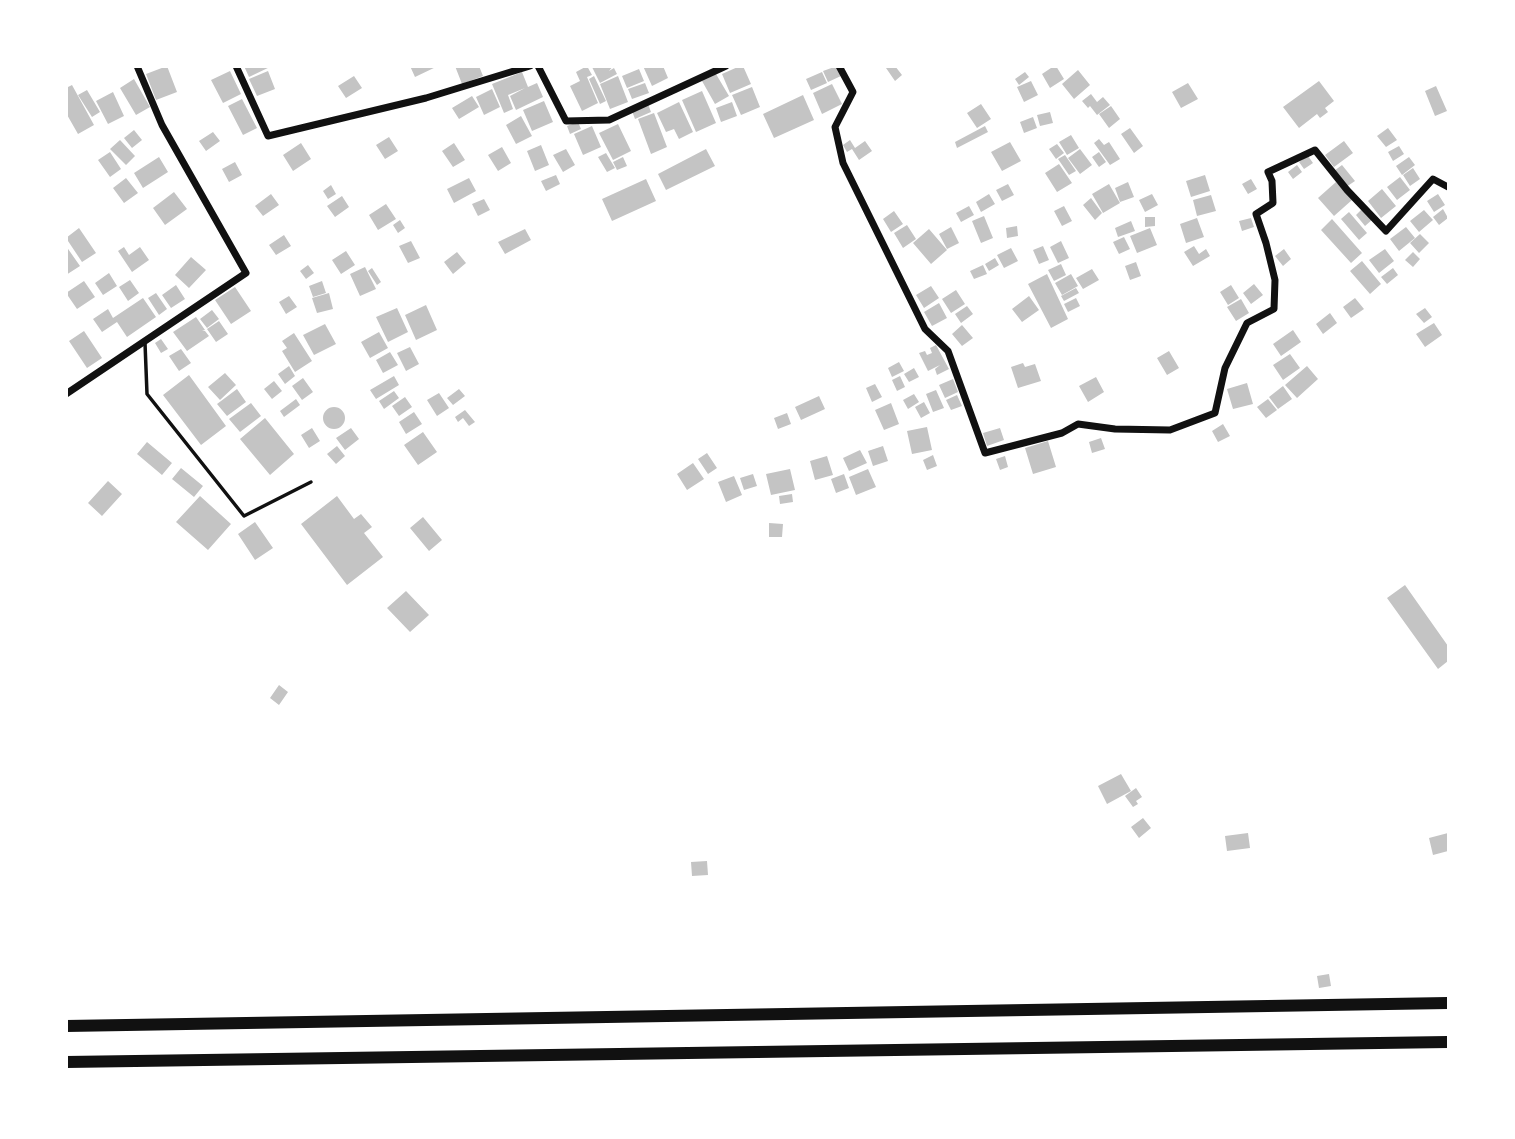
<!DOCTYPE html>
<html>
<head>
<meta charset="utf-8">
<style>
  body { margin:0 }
  #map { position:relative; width:1515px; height:1139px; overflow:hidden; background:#fff; font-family:"PT Sans",sans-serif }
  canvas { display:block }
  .frame { position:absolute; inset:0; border:68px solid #fff; pointer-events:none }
</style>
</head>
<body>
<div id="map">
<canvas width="1515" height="1139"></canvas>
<div class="frame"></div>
</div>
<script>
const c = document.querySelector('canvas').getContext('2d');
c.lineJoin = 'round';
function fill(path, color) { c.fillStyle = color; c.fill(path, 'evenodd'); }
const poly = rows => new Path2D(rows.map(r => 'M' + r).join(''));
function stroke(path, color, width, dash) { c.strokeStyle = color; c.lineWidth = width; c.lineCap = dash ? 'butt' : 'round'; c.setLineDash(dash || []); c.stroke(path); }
const building = poly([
  [167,66,177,92,156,100,146,74],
  [244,66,272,66,249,77],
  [410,66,438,66,415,77],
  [455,66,479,66,483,76,462,84],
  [587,66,592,75,587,77,598,103,582,111,570,86,580,81,576,72],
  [613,66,609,71,614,68,617,74,600,83,592,67],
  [643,66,663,66,668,78,652,86],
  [740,66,743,66,751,84,730,93,722,74],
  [837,66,841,76,828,82,823,71],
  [888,66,895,66,902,75,895,81,886,68],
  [1054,66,1056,66,1064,79,1050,88,1042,74],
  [639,69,644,81,627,88,622,76],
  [1078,70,1090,85,1074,99,1062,84],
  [230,71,241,94,223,103,211,80],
  [268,71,275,89,257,96,249,79],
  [522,72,528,87,537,83,543,97,516,110,510,96,525,88,508,95,513,109,504,113,492,84],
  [822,72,827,83,811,90,806,79],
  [1025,72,1029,77,1019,85,1015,79],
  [716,74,729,96,715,104,702,81],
  [354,76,362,88,346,98,338,86],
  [594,76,606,101,600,104,589,79],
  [618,76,628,102,610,109,600,84],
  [134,79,150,107,136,115,120,88],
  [1031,81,1038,95,1024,102,1017,87],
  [1319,81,1334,101,1325,108,1328,112,1320,118,1317,114,1299,128,1283,107],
  [645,83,649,93,632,99,628,89],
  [1188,83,1198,99,1181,108,1172,92],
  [832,84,842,104,822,114,813,93],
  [72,85,94,125,78,134,66,113,66,88],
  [1436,86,1447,111,1435,116,1425,91],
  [752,87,760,107,741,115,732,95],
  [492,89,500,107,484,115,476,97],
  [87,90,100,112,92,117,78,95],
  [702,91,716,123,696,132,682,100],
  [113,92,124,116,108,124,96,101],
  [1091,94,1097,102,1103,97,1110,105,1097,115,1090,106,1088,108,1082,101],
  [803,95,814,120,774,138,763,114],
  [472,96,479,107,459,119,452,108],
  [242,99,257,128,243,135,228,106],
  [544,101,553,122,532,131,523,110],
  [679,102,693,132,679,139,674,129,666,132,657,113],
  [732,102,737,116,721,122,716,108],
  [648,104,651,112,635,119,632,111],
  [981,104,991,119,977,128,967,113],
  [1111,106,1120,119,1109,128,1099,114],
  [1050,112,1053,123,1040,126,1037,115],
  [654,113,667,147,651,154,638,119],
  [521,116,532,136,516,144,506,125],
  [1033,117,1037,128,1024,133,1020,122],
  [578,122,581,129,570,134,567,126],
  [618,124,631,151,613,160,599,133],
  [592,126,601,147,583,155,574,134],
  [985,126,988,132,957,148,955,142],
  [1130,128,1143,146,1134,153,1121,134],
  [1388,128,1397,140,1386,147,1377,136],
  [134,130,142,140,132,148,124,138],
  [213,132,220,141,206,151,199,141],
  [1071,135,1079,148,1067,155,1059,142],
  [389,137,398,151,385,159,376,145],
  [1099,139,1104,145,1109,142,1120,159,1110,165,1094,143],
  [120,140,135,156,126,165,110,149],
  [850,140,855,148,865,141,872,151,859,160,852,149,847,152,843,145],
  [1344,141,1353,153,1334,167,1325,155],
  [1010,142,1021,161,1002,171,991,152],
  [301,143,311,159,293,171,283,155],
  [454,143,465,160,453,167,442,151],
  [1057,144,1064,153,1056,159,1049,149],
  [541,145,549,165,535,171,527,151],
  [1399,146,1404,154,1393,161,1388,152],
  [502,147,511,163,498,171,488,155],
  [566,149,575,165,563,172,553,155],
  [706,149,715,166,666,190,658,174],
  [1080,149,1092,165,1080,174,1068,158],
  [110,152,121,169,110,177,98,160],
  [1099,152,1106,162,1099,167,1092,157],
  [606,153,615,168,607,172,598,157],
  [1065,155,1076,171,1069,175,1058,159],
  [1308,156,1313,163,1304,169,1299,162],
  [159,157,168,172,143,188,134,173],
  [623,157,627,166,617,170,613,162],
  [1409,157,1415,165,1402,175,1396,166],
  [235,162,242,175,229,182,222,169],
  [1059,164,1072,183,1057,192,1045,173],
  [1297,165,1302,172,1293,179,1288,172],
  [1342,165,1355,181,1346,187,1334,171],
  [1413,168,1420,179,1410,186,1403,175],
  [556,175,560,184,546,191,541,181],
  [1205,175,1210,191,1191,197,1186,181],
  [1400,177,1410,190,1397,200,1387,187],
  [126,178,138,193,124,203,113,188],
  [469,178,476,191,454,203,447,189],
  [646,179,656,201,612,221,602,199],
  [1251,179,1257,189,1248,194,1242,184],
  [1128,182,1134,197,1120,202,1115,188],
  [1336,182,1352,200,1334,216,1318,198],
  [1008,184,1014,195,1002,201,996,190],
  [1109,184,1120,203,1103,213,1092,194],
  [331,185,336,194,328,199,323,191],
  [1382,189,1396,206,1381,218,1368,201],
  [174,192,187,209,165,225,153,208],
  [271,194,279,205,263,216,255,206],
  [989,194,995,204,981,212,976,202],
  [1152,194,1158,205,1145,212,1139,200],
  [1438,194,1445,205,1434,212,1427,201],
  [1211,195,1216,211,1197,216,1193,200],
  [342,196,349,207,335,217,327,206],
  [1091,198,1102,213,1095,220,1083,205],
  [484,199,490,210,478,216,472,204],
  [386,204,396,219,378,230,369,215],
  [969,206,974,215,961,222,956,213],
  [1064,206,1072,221,1062,226,1054,211],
  [1363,208,1373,219,1365,226,1356,215],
  [1443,209,1448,218,1439,225,1433,217],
  [1424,210,1433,220,1419,232,1410,221],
  [894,211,903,224,891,232,883,219],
  [1349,212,1367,233,1359,240,1341,219],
  [984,216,993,238,981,243,972,221],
  [1145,217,1155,217,1155,226,1145,227],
  [1197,218,1204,237,1186,243,1180,224],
  [1251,218,1254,227,1242,231,1239,221],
  [1332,219,1362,253,1351,263,1321,230],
  [400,220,405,228,398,233,393,225],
  [1131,221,1135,231,1118,237,1115,228],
  [907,225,916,239,903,248,894,233],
  [1017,226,1018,236,1007,238,1006,228],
  [951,227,959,243,947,249,939,234],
  [1406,227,1415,238,1399,251,1390,239],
  [79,228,96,253,82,262,66,238],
  [1150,228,1157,245,1137,253,1130,236],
  [525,229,531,240,505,254,498,242],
  [929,229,947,250,931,264,913,243],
  [1420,234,1429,243,1419,253,1410,243],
  [284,235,291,246,276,255,269,245],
  [1124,237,1130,249,1119,254,1113,242],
  [411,241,420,258,408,263,399,246],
  [1061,241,1069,258,1058,263,1050,247],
  [66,246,80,266,66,275],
  [1043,246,1049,260,1039,264,1033,250],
  [1194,246,1199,254,1206,249,1210,256,1193,266,1184,252],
  [124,247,129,255,140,247,149,260,132,272,118,251],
  [1011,248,1018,261,1004,268,997,255],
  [1284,249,1291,259,1283,266,1275,256],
  [1385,249,1394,261,1379,273,1369,260],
  [346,251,355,265,341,274,332,260],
  [457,252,466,263,453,274,444,262],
  [1413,252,1420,259,1413,267,1405,260],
  [191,257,206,270,189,288,175,275],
  [995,258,999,265,989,271,985,264],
  [1362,261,1381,284,1370,294,1350,271],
  [1136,262,1141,276,1130,280,1125,266],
  [1061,264,1066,275,1054,281,1048,270],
  [308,265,314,273,306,279,300,271],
  [983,265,987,274,974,279,970,271],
  [365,267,376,289,360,296,350,274],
  [372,268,381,282,377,285,368,271],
  [1393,268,1398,275,1387,284,1381,277],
  [1092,269,1099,280,1083,289,1076,278],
  [109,273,117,286,103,295,95,283],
  [1047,274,1068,319,1051,328,1028,284],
  [1071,274,1078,286,1062,295,1055,283],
  [130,280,139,293,128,301,119,287],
  [84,281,95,297,77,309,66,293],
  [322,281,326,293,313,297,309,286],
  [1254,284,1263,295,1251,304,1243,293],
  [176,285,185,299,171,308,162,295],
  [1231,285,1239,298,1228,305,1220,292],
  [931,286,939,298,924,308,916,295],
  [235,287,251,311,231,324,215,300],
  [1076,288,1079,293,1064,301,1061,296],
  [956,290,965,304,951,313,942,299],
  [156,293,167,309,159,315,148,298],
  [329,293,333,309,317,313,312,298],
  [289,296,297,307,286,314,279,302],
  [1029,296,1039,310,1022,322,1012,309],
  [143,298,156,317,127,337,117,322,102,332,93,319,108,309,113,318],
  [1076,298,1080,306,1068,312,1064,304],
  [1355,298,1364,309,1351,318,1343,307],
  [1241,299,1249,313,1236,321,1227,307],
  [939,303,947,318,932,326,924,312],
  [426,305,437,330,416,340,405,315],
  [967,306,973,314,961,323,955,314],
  [397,308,408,332,388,342,376,317],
  [1425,308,1432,317,1424,323,1416,314],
  [212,310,219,319,207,328,200,319],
  [1330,313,1337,323,1323,334,1316,324],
  [196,317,205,330,202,331,205,331,209,336,187,351,173,332],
  [219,321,228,334,216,342,207,329],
  [1434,323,1442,335,1425,347,1416,334],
  [325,324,336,344,314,355,303,335],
  [962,325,973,338,962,346,952,334],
  [1293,330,1301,342,1281,356,1273,344],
  [84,331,102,358,87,368,69,341],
  [379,332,388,348,370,358,361,342],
  [294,333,312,361,295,372,282,351,287,348,282,341],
  [161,339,168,349,161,353,155,343],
  [936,345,949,369,937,375,935,369,940,365,928,371,919,353,925,351,927,355,932,353,930,348],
  [410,347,419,364,406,371,397,353],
  [181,349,191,363,179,371,169,356],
  [1169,351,1179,368,1167,375,1157,358],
  [390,352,398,365,383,373,376,360],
  [1290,354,1300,368,1283,380,1273,365],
  [899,362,904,371,892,377,888,368],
  [1023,363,1025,367,1035,364,1041,381,1018,388,1011,367],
  [289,366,295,376,285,384,278,374],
  [1307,366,1318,379,1297,398,1285,385],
  [914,368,919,377,909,382,904,374],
  [225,373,236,385,220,400,208,387],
  [189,375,226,426,201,445,163,395],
  [394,376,399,385,376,399,370,390],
  [900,376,905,387,897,391,892,380],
  [1096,377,1104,392,1088,402,1079,386],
  [303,378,313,392,302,400,292,386],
  [953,379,958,392,945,398,939,385],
  [274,381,282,391,272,399,264,389],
  [1247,383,1253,404,1233,409,1227,389],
  [875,384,882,397,872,402,866,388],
  [1283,386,1292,399,1278,409,1269,397],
  [237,389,246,402,227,416,217,404],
  [459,389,465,396,453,405,447,398],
  [936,390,944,408,933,412,926,394],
  [394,391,399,398,384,409,379,401],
  [439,393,449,408,437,416,427,400],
  [914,394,919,402,908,409,903,400],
  [957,395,962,406,951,410,946,400],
  [819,396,825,409,801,420,795,407],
  [405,397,412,407,399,416,392,406],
  [296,399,300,405,284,417,280,411],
  [1268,399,1277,410,1266,418,1257,407],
  [924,402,930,413,921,418,915,407],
  [251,403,261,416,240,432,229,419],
  [891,403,899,424,884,430,875,410],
  '323 418a11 11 0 1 1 22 0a11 11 0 1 1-22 0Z',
  [465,410,475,422,469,426,463,418,458,422,455,417],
  [414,412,422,424,406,434,399,422],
  [787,413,791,424,778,429,774,418],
  [265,418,294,454,270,475,240,439],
  [1223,424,1230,436,1218,442,1212,431],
  [927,427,932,450,912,454,907,431],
  [312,428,320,441,309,448,301,435],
  [351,428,359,439,345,450,336,438],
  [1000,428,1004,440,987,446,983,433],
  [423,432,437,452,418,465,404,445],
  [1101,438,1105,449,1092,453,1089,442],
  [1048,441,1056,467,1033,474,1025,448],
  [147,442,172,463,162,475,137,454],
  [337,446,345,456,336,464,327,454],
  [883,446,888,461,873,466,868,451],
  [860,450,867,463,849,471,843,458],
  [707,453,717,468,708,474,698,459],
  [933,455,937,466,927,470,923,460],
  [827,456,833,475,815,480,810,461],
  [1005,456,1008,467,1000,470,996,459],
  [693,463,704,479,687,490,677,474],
  [181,468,203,486,194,497,172,479],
  [790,469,795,490,771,495,766,474],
  [868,469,876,487,856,495,849,477],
  [753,474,757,486,744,490,740,478],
  [844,474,849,488,836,493,831,479],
  [734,476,742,495,726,502,718,482],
  [108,481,122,494,102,516,88,503],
  [792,494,793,502,780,504,779,496],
  [200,496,231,524,208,550,176,522],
  [337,496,354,519,361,514,372,527,364,533,383,557,347,585,301,524],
  [423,517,442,540,429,551,410,528],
  [255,522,273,548,255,560,238,534],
  [769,523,783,524,782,537,769,537],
  [1405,585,1448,646,1448,661,1438,669,1387,598],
  [406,591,429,615,410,632,387,608],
  [279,685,288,692,279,705,270,698],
  [1121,774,1131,791,1107,804,1098,786],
  [1136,788,1142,797,1136,801,1138,804,1133,807,1125,796],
  [1143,818,1151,828,1139,838,1131,827],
  [1248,833,1250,848,1227,851,1225,836],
  [1448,833,1448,851,1433,855,1429,838],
  [707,861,708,875,692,876,691,862],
  [1329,974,1331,986,1319,988,1317,976]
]);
const service = poly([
  [145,343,147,394,244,516,311,482]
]);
const minor = poly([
  [236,66,268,136,426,98,530,66],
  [538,66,566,121,609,120,726,66],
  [839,66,853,92,835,127,843,163,925,329,948,351,985,453,1062,433,1078,424,1115,429,1170,430,1215,413,1225,368,1247,323,1274,309,1275,280,1266,243,1256,214,1273,203,1272,181,1268,172,1315,150,1347,190,1386,231,1433,179,1448,187],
  [66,394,246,273,162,125,137,66]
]);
const trunk = poly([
  [66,1026,1448,1003],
  [66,1062,1448,1042]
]);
fill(building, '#c4c4c4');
stroke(service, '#111', 3.5);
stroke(minor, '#111', 7);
stroke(trunk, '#111', 12);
</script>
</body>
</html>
